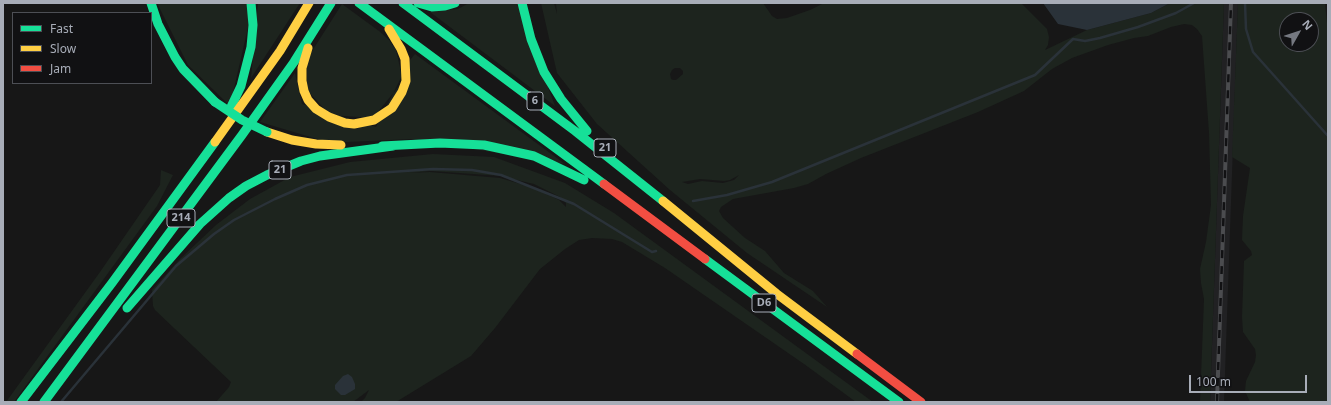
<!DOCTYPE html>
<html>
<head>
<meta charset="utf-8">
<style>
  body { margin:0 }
  #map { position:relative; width:1331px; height:405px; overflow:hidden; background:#171717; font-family:"Noto Sans",sans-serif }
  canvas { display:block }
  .frame { position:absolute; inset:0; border:4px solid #a8adb8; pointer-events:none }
  .legend { position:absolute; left:12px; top:12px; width:140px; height:72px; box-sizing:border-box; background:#111113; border:1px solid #4d4f55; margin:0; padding:5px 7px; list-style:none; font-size:12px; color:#a8adb8 }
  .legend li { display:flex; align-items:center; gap:8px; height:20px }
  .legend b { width:20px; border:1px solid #4d4f55 }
  .north { position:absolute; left:1279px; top:12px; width:40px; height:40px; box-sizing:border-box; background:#111113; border:1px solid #4d4f55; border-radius:50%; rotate:51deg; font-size:11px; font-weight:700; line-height:16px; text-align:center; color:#a8adb8 }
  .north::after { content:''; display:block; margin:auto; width:14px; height:18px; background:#757880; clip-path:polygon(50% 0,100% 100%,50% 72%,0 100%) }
  .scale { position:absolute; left:1189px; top:375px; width:118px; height:18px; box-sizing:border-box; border:2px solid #a8adb8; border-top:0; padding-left:5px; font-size:12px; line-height:14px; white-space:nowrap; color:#a8adb8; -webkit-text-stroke:3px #111113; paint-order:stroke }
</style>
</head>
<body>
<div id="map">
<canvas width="1331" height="405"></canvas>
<div class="frame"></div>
<ul class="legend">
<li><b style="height:5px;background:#16e098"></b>Fast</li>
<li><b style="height:5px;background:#ffcf43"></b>Slow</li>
<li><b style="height:5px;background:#f24e42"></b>Jam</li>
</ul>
<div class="north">N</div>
<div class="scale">100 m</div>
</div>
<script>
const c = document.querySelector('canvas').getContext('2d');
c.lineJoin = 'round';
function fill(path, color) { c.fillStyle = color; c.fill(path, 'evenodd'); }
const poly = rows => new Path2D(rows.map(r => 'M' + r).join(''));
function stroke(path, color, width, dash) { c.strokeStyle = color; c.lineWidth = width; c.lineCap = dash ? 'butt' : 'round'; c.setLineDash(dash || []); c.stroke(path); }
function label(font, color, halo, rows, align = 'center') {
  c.font = font + ' "Noto Sans",sans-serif'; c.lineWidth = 3.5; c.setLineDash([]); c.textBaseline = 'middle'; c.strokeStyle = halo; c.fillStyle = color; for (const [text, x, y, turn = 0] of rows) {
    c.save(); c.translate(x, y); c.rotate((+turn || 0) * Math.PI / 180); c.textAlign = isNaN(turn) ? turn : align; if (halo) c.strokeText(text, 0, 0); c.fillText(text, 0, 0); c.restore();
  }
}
const built = poly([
  [1224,3,1238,3,1224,402,1210,402]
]);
const green = poly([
  [157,3,247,3,249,23,230,106,188,65],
  [258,3,300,3,251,78],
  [469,3,517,3,555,106,430,12,458,9],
  [541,3,554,3,557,14,556,3,763,3,772,16,777,19,787,18,810,10,824,3,1021,3,1047,29,1049,37,1048,45,1045,50,1087,30,1151,13,1170,3,1224,3,1210,402,1200,402,1204,299,1201,283,1200,269,1206,242,1211,205,1209,133,1202,36,1197,29,1192,25,1184,24,1171,27,1148,36,1134,38,1108,45,1072,58,1052,69,1024,91,978,112,861,158,826,174,808,184,794,188,733,199,721,207,719,211,723,218,745,238,765,251,784,273,813,291,827,307,747,253,670,190,597,124,557,73],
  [675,68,680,68,683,71,683,74,676,80,673,80,671,79,670,74,672,70],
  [739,175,734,180,723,183,702,181,688,184,682,182,700,179,724,181,730,180],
  [1238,3,1325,3,1328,33,1328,402,1250,402,1245,391,1246,381,1255,362,1256,355,1255,349,1243,332,1242,317,1244,261,1252,255,1251,251,1242,240,1243,216,1250,168,1232,157],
  [1287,20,1311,20,1311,44,1287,44],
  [342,4,379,31,389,40,396,50,403,81,373,118,330,115,307,90,307,59],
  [415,54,565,164,412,139,347,142,324,141,260,122,295,73,302,104,376,127,410,60],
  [433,154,494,157,565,183,614,213,873,402,856,402,804,364,665,268,622,242,612,239,592,238,579,240,565,249,540,269,495,328,471,356,396,402,361,402,365,398,369,390,353,402,216,402,229,387,231,382,155,310,153,306,152,290,180,259,216,225,250,199,290,177,350,162],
  [431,171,501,176,521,181,534,184,560,197,566,203,566,207,559,200,534,188,500,178,430,172,409,173],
  [161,170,173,175,157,206,30,380,14,402,6,402,100,272,160,185]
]);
const water = poly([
  [1043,3,1170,3,1151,13,1087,30,1058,24],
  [348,374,352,377,355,384,355,389,345,395,341,395,335,389,335,385,343,376]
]);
const stream = poly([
  [1245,3,1246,29,1253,52,1328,136],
  [693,201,727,195,772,182,1035,75,1073,39,1085,41,1100,38,1138,27,1176,13,1194,3],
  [61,402,176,266,214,234,234,220,275,199,307,185,347,175,433,169,472,170,501,175,574,204,652,252,656,251]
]);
const fast = poly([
  [151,3,158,24,175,57,183,69,215,102],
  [359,3,604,184],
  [403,3,575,131,663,201],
  [418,3,432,7,445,6,455,3],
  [522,3,531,39,544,72,561,99,587,131],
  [231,107,241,86,251,47,253,25,251,3],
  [382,146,440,143,484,145,534,156,584,180],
  [705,259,899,402],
  [127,308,200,224,229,198,246,186,267,175,301,161,320,156,393,146],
  [21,402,112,283,215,142],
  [44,402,242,135,294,62,331,3]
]);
const slow = poly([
  [308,48,302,68,302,81,304,91,308,100,316,109,329,117,345,123,354,124,374,120,392,108,402,92,406,81,405,59,401,49,389,29],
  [267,132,292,140,316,144,341,145],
  [215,142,280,51,309,3],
  [663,201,777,294,857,354]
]);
const jam = poly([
  [604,184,705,259],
  [857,354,921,402]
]);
const rail = poly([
  [1217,402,1231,3]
]);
const fastBridge = poly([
  [215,102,242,120,267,132]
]);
const shields = [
  [535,101,16],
  [605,148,22],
  [280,170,22],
  [181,218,28],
  [764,303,24]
];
const shieldNames = [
  ["6",535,101],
  ["21",605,148],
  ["21",280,170],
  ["214",181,218],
  ["D6",764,303]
];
fill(built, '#212123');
fill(green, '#1d241e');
fill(water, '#2a3239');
stroke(stream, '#2a3239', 2.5);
stroke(fast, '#16e098', 9);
stroke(slow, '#ffcf43', 9);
stroke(jam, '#f24e42', 9);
stroke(rail, '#4b4c4f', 4);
stroke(rail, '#111113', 2.5, [8]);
stroke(fastBridge, '#16e098', 9);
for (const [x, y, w] of shields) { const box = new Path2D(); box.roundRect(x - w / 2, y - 9, w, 18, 3); c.fillStyle = '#111113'; c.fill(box); stroke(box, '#a8adb8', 1); }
label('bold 11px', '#a8adb8', null, shieldNames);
</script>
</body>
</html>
